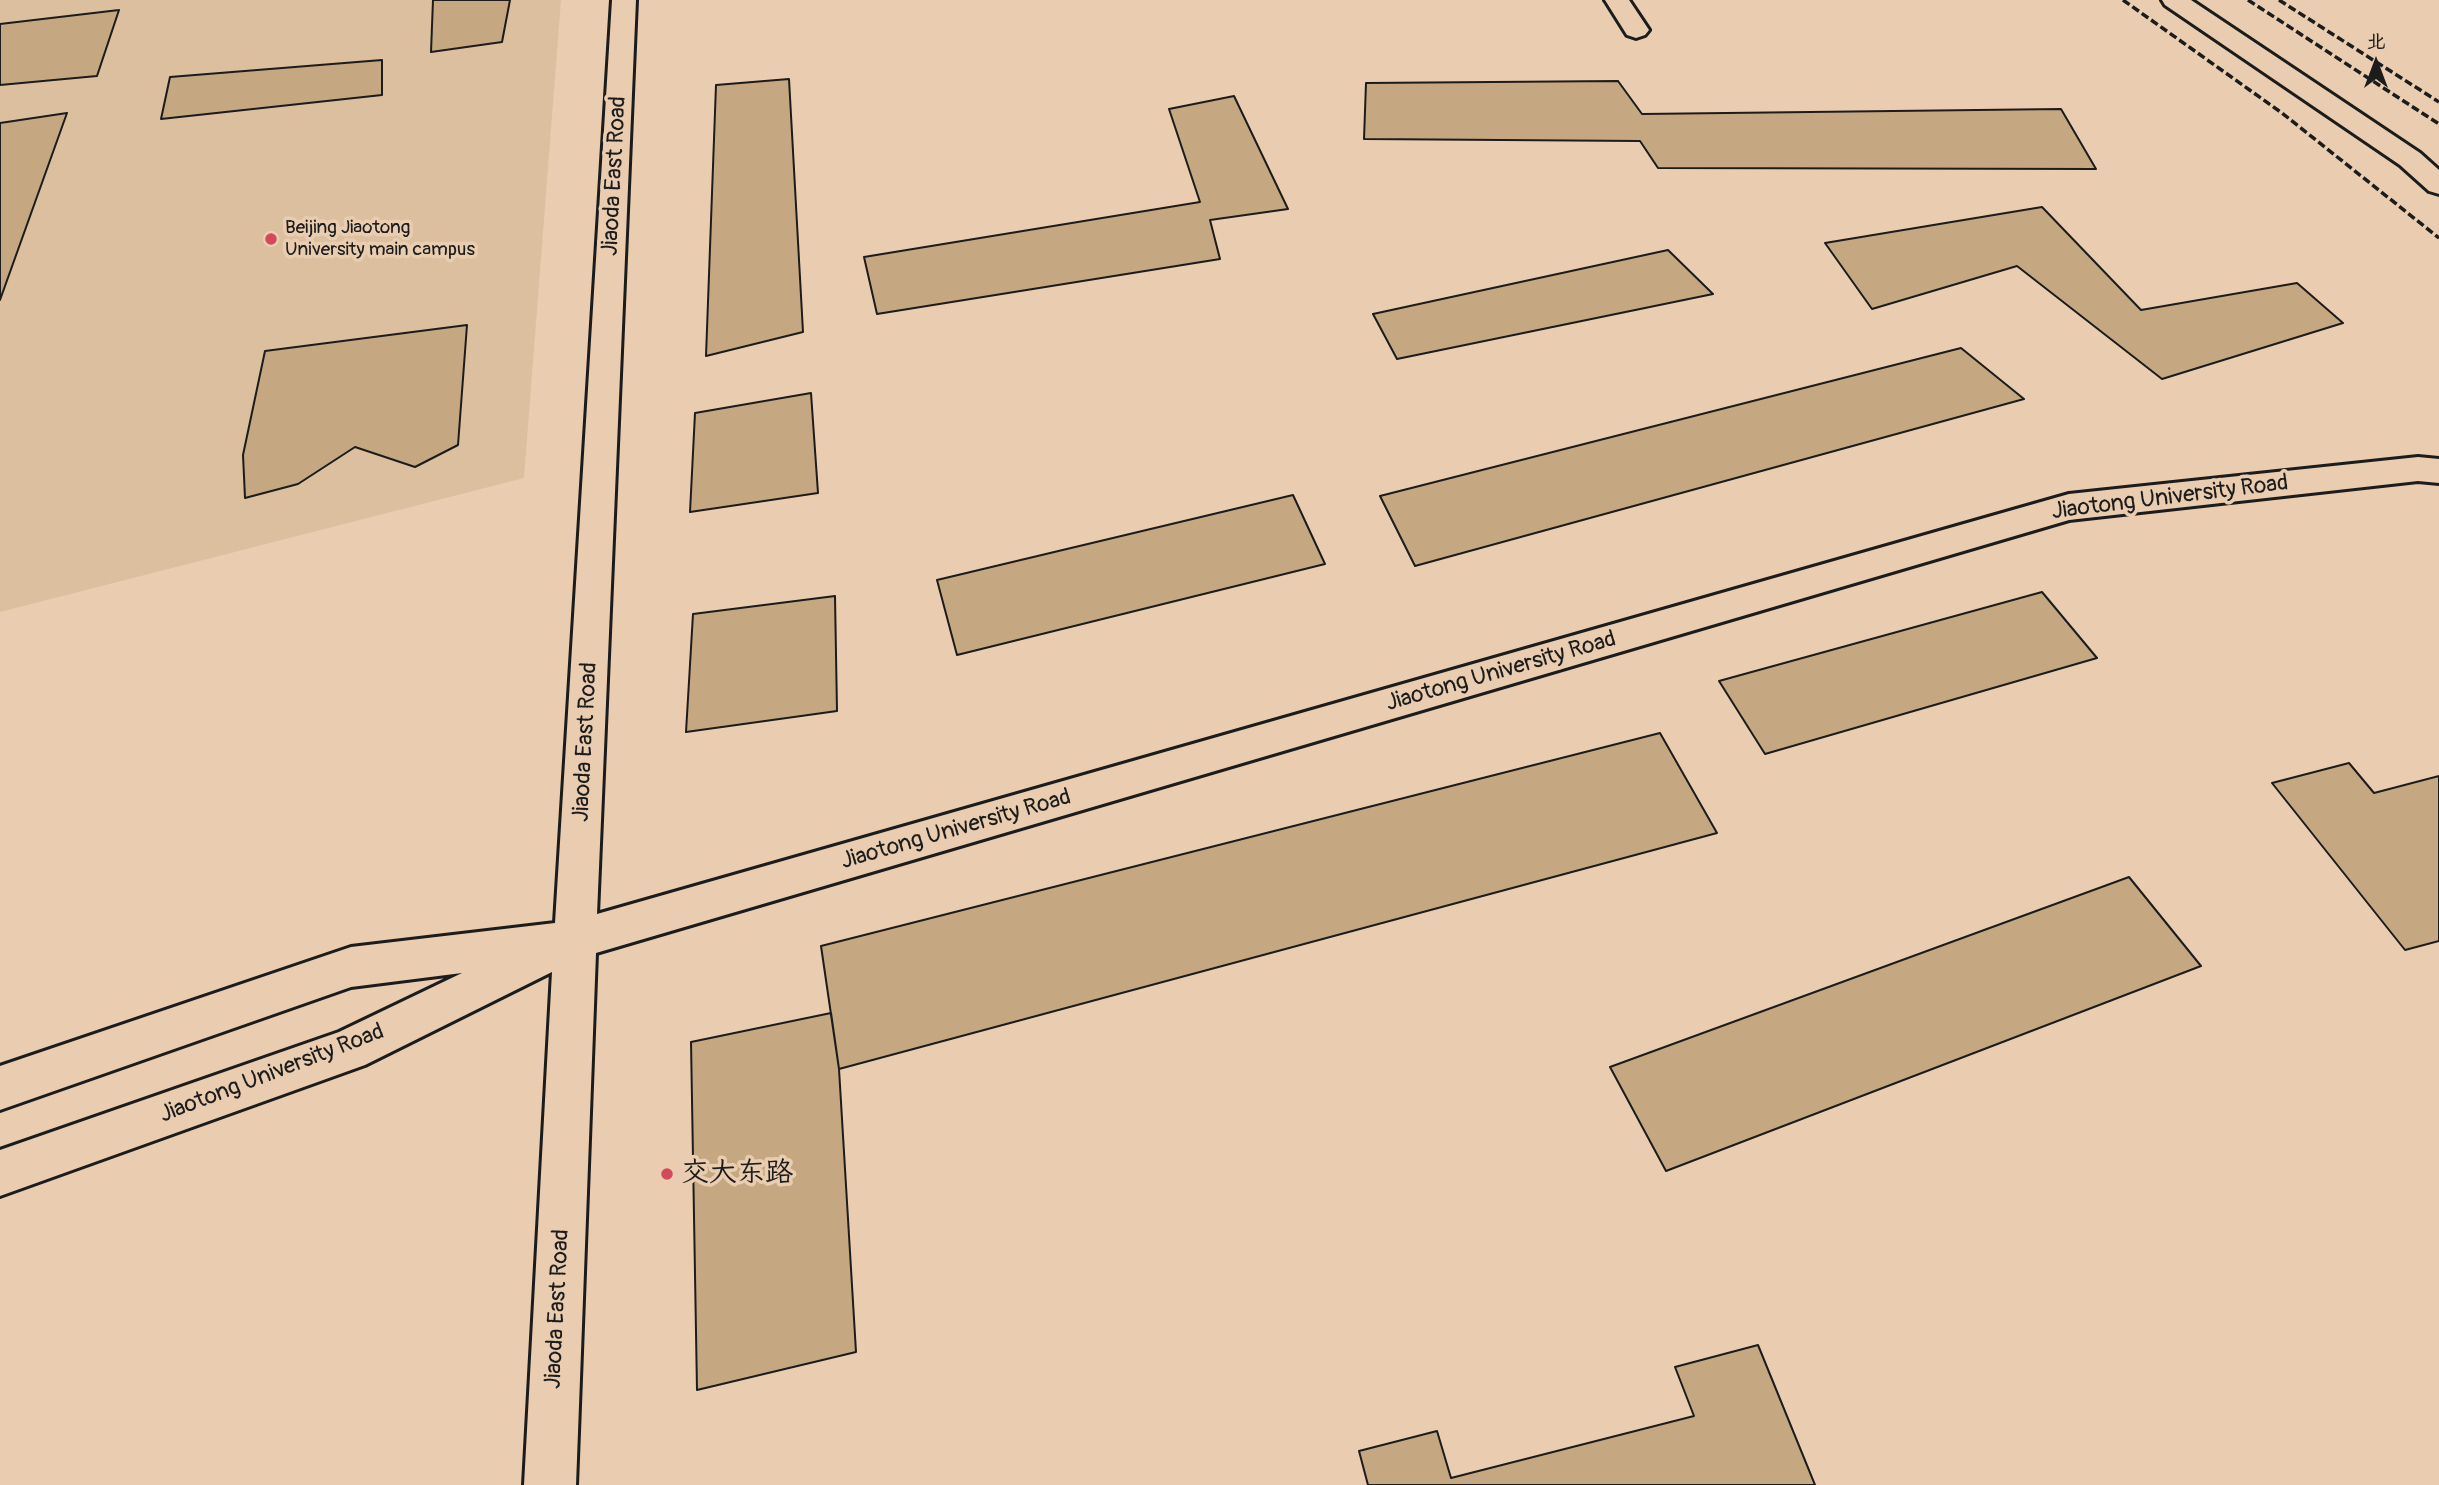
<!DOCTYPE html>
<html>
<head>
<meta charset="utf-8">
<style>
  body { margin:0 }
  #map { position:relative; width:2439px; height:1485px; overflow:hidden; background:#eacdb0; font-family:Pangolin,"LXGW WenKai TC",sans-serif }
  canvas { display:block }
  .north { position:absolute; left:2341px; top:28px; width:70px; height:70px; -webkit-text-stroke:5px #eacdb0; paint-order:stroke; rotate:0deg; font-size:19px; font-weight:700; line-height:28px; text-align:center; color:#1c1c1c }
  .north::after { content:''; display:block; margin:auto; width:24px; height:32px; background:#1c1c1c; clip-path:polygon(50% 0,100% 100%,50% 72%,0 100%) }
</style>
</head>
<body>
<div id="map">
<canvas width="2439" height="1485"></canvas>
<div class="north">北</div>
</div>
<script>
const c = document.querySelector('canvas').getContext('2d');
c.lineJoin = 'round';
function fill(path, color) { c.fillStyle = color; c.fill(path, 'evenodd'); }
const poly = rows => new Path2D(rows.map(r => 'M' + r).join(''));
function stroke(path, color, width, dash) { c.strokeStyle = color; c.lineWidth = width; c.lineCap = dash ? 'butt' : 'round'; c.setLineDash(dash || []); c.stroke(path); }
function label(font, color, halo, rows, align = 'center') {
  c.font = font + ' Pangolin,"LXGW WenKai TC",sans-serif'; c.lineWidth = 7; c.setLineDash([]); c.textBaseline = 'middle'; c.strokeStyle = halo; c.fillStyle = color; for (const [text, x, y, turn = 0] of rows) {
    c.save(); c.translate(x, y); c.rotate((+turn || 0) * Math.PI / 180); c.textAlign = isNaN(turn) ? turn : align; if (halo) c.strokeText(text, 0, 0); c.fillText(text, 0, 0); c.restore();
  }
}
const built = poly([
  [0,0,561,0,524,478,0,612]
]);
const building = poly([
  [433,0,510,0,502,42,431,52,433,0],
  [119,10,97,76,0,85,0,24,119,10],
  [382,60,382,95,161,119,170,77,382,60],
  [789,79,803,332,706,356,716,85,789,79],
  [1618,81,1642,114,2061,109,2096,169,1658,168,1640,141,1364,139,1366,83,1618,81],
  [1234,96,1288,209,1210,220,1220,259,877,314,864,257,1200,202,1169,109,1234,96],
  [67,113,0,300,0,123,67,113],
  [2042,207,2141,310,2297,283,2343,323,2162,379,2017,266,1872,309,1825,243,2042,207],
  [1668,250,1713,294,1397,359,1373,314,1668,250],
  [467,325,458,445,415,467,355,447,298,484,245,498,243,455,265,351,467,325],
  [1961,348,2024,399,1415,566,1380,496,1961,348],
  [811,393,818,493,690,512,695,413,811,393],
  [1293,495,1325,564,957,655,937,580,1293,495],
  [2042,592,2097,658,1765,754,1719,681,2042,592],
  [835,596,837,711,686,732,693,614,835,596],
  [1660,733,1717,833,839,1069,821,946,1660,733],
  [2349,763,2374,793,2439,776,2439,941,2405,950,2272,783,2349,763],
  [2129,877,2201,966,1666,1171,1610,1067,2129,877],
  [831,1013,839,1069,856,1352,697,1390,691,1042,831,1013],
  [1758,1345,1815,1485,1368,1485,1359,1451,1437,1431,1451,1478,1694,1416,1675,1367,1758,1345]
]);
const minor = poly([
  [612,0,636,0,597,914,2069,494,2418,457,2439,459,2439,483,2418,481,2069,520,596,953,576,1485,524,1485,552,972,365,1065,0,1196,0,1150,339,1032,462,973,351,987,0,1110,0,1066,351,947,555,923,612,0],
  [1605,0,1629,0,1649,30,1645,35,1636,38,1627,35,1605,0],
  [2162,0,2191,0,2420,153,2439,170,2439,194,2429,191,2400,165,2165,5,2162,0]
]);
const rail = poly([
  [2123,0,2282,113,2439,238],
  [2248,0,2439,124],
  [2279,0,2439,102]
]);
const markers = [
  [271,239,7,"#d1495b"],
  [667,1174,7,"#d1495b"]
];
const farPoinames = [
  ["Beijing Jiaotong",285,228],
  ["University main campus",285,250]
];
const streetNames = [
  ["Jiaoda East Road",615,176,-87],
  ["Jiaotong University Road",2170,498,-7],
  ["Jiaotong University Road",1501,672,-16],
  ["Jiaoda East Road",586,742,-87],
  ["Jiaotong University Road",956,830,-16],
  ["Jiaotong University Road",272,1074,-21],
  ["Jiaoda East Road",558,1309,-87]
];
const nearPoinames = [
  ["交大东路",681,1174]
];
fill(built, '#dbbf9f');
fill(building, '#c5a781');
stroke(building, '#1c1c1c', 2);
stroke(minor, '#1c1c1c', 6);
fill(minor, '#eacdb0');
stroke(rail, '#1c1c1c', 3.5, [8, 3.5]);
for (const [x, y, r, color] of markers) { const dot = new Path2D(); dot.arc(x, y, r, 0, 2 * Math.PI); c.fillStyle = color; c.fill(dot); stroke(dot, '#eacdb0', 2.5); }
label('19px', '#1c1c1c', '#eacdb0', farPoinames, 'left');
label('23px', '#1c1c1c', '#eacdb0', streetNames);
label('28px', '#1c1c1c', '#eacdb0', nearPoinames, 'left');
</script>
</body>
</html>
